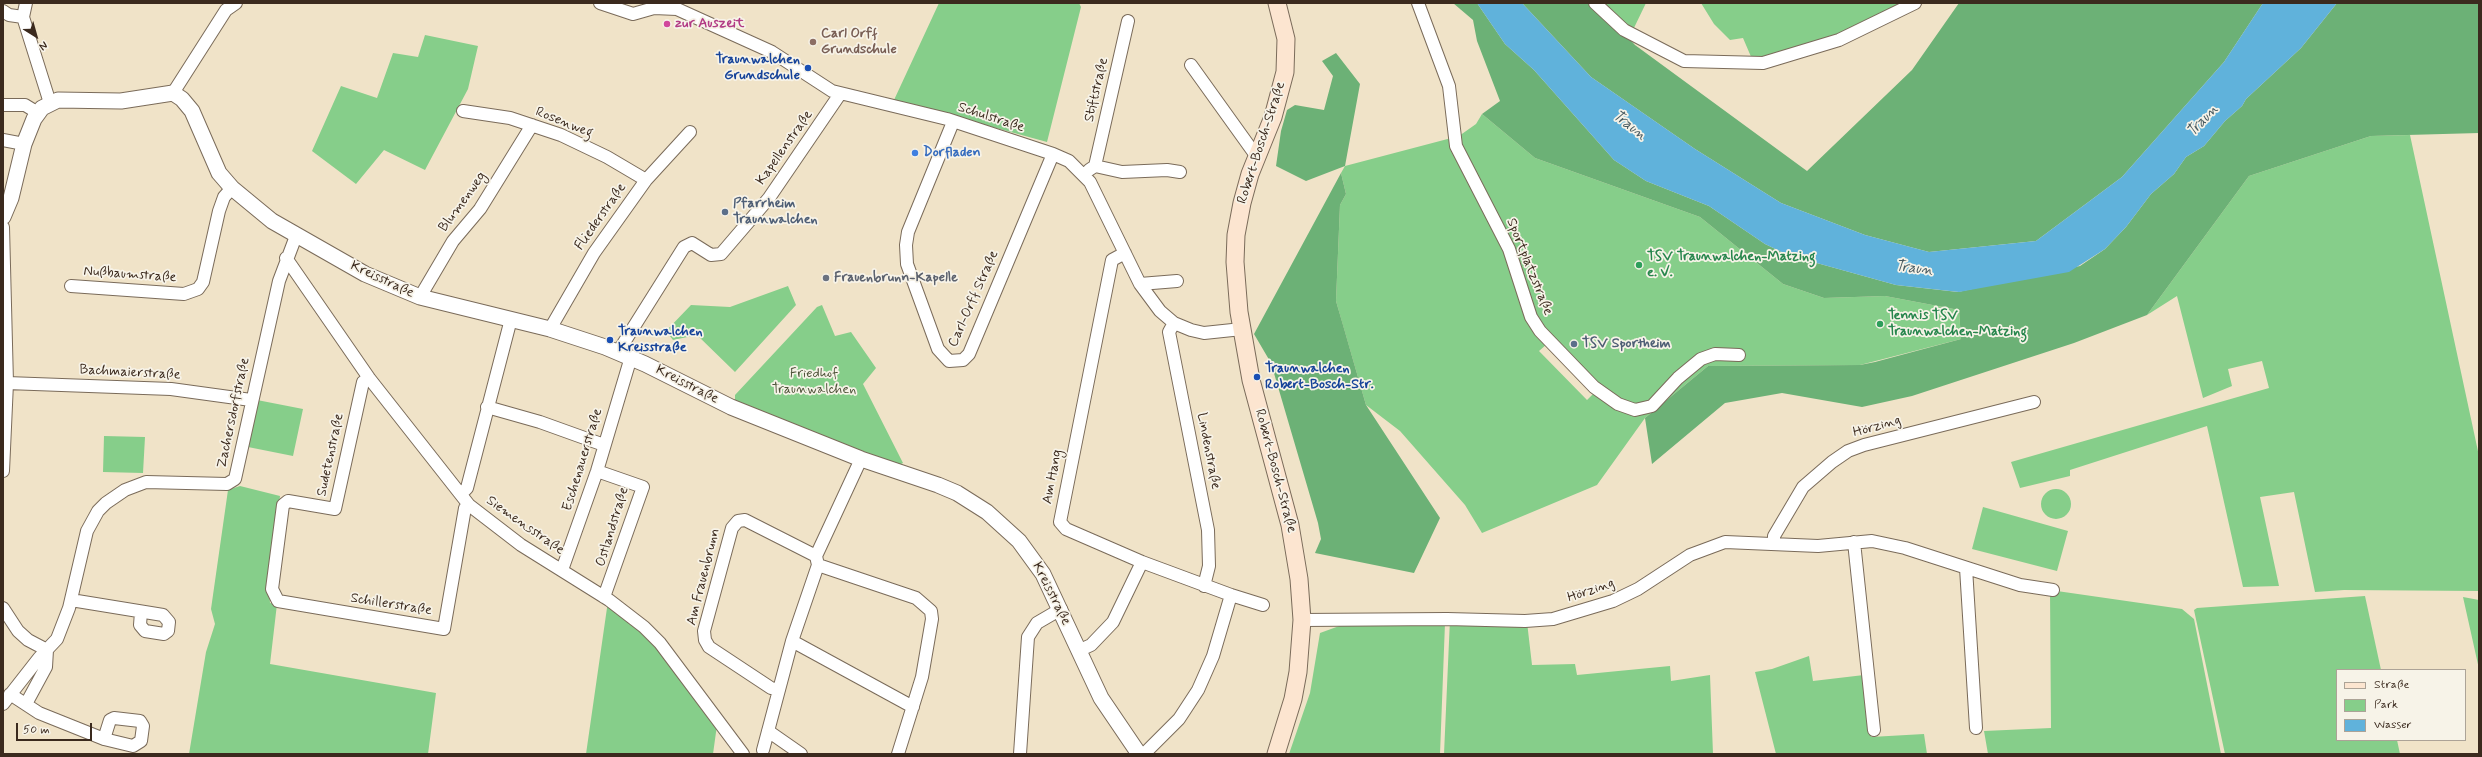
<!DOCTYPE html>
<html>
<head>
<meta charset="utf-8">
<style>
  body { margin:0 }
  #map { position:relative; width:2482px; height:757px; overflow:hidden; background:#f0e3c8; font-family:Mynerve,sans-serif }
  canvas { display:block }
  .frame { position:absolute; inset:0; border:4px solid #3b2a1e; pointer-events:none }
  .legend { position:absolute; left:2336px; top:669px; width:130px; height:72px; box-sizing:border-box; background:#f7f3e8; border:1px solid #aca397; margin:0; padding:5px 7px; list-style:none; font-size:12px; color:#3b2a1e }
  .legend li { display:flex; align-items:center; gap:8px; height:20px }
  .legend b { width:20px; border:1px solid #aca397 }
  .north { position:absolute; left:16px; top:16px; width:40px; height:40px; -webkit-text-stroke:3px #f7f3e8; paint-order:stroke; rotate:143deg; font-size:11px; font-weight:700; line-height:16px; text-align:center; color:#3b2a1e }
  .north::after { content:''; display:block; margin:auto; width:14px; height:18px; background:#3b2a1e; clip-path:polygon(50% 0,100% 100%,50% 72%,0 100%) }
  .scale { position:absolute; left:16px; top:723px; width:76px; height:18px; box-sizing:border-box; border:2px solid #3b2a1e; border-top:0; padding-left:5px; font-size:12px; line-height:14px; white-space:nowrap; color:#3b2a1e; -webkit-text-stroke:3px #f7f3e8; paint-order:stroke }
</style>
</head>
<body>
<div id="map">
<canvas width="2482" height="757"></canvas>
<div class="frame"></div>
<ul class="legend">
<li><b style="height:5px;background:#fce5d0"></b>Straße</li>
<li><b style="height:11px;background:#86ce8a"></b>Park</li>
<li><b style="height:11px;background:#60b2db"></b>Wasser</li>
</ul>
<div class="north">N</div>
<div class="scale">50 m</div>
</div>
<script>
const c = document.querySelector('canvas').getContext('2d');
c.lineJoin = 'round';
function fill(path, color) { c.fillStyle = color; c.fill(path, 'evenodd'); }
const poly = rows => new Path2D(rows.map(r => 'M' + r).join(''));
function stroke(path, color, width, dash) { c.strokeStyle = color; c.lineWidth = width; c.lineCap = dash ? 'butt' : 'round'; c.setLineDash(dash || []); c.stroke(path); }
function label(font, color, halo, rows, align = 'center') {
  c.font = font + ' Mynerve,sans-serif'; c.lineWidth = 3.5; c.setLineDash([]); c.textBaseline = 'middle'; c.strokeStyle = halo; c.fillStyle = color; for (const [text, x, y, turn = 0] of rows) {
    c.save(); c.translate(x, y); c.rotate((+turn || 0) * Math.PI / 180); c.textAlign = isNaN(turn) ? turn : align; if (halo) c.strokeText(text, 0, 0); c.fillText(text, 0, 0); c.restore();
  }
}
const green = poly([
  [939,3,1079,3,1081,7,1047,142,894,100],
  [1599,3,1646,3,1632,32],
  [1701,3,1906,3,1837,37,1795,51,1752,59,1743,38,1730,40,1714,24],
  [425,35,478,46,468,89,425,170,384,150,356,184,312,151,341,86,377,98,393,53,418,57],
  [1482,114,1535,158,1700,217,1783,284,1824,298,1885,296,1959,310,1961,339,1860,365,1708,366,1645,418,1597,485,1482,533,1465,505,1400,431,1366,405,1336,301,1340,205,1346,194,1341,173,1345,166,1459,136,1476,124],
  [1547,344,1594,393,1587,400,1539,351],
  [2410,135,2479,456,2479,591,2344,590,2315,592,2294,492,2260,497,2279,586,2243,587,2207,426,2070,470,2070,476,2020,488,2011,462,2269,388,2262,361,2228,369,2232,386,2203,398,2177,296,2147,315,2249,176,2371,136],
  [788,286,796,305,735,372,697,335,673,340,666,331,691,305,730,307],
  [822,305,835,336,851,332,876,368,863,384,903,463,899,465,864,453,735,401,735,395,817,307],
  [257,400,303,409,293,456,248,447],
  [104,436,145,437,143,473,103,472],
  [240,486,280,496,269,587,270,603,277,604,270,664,436,693,428,754,189,754,206,652,215,624,211,609,228,490],
  '2041 504a15 15 0 1 1 30 0a15 15 0 1 1-30 0Z',
  [1983,507,2068,531,2057,571,1972,549],
  [2050,590,2182,609,2194,619,2221,754,1988,754,1984,731,2051,728],
  [2365,596,2381,670,2337,670,2337,740,2397,740,2400,754,2225,754,2194,610,2197,608],
  [2463,597,2479,600,2479,669],
  [608,601,646,632,717,725,713,754,586,754],
  [1450,619,1527,622,1532,665,1575,664,1577,675,1670,666,1671,681,1710,675,1713,754,1444,754],
  [1445,623,1440,754,1289,754,1310,693,1320,633,1342,625],
  [1809,656,1813,681,1864,675,1871,737,1924,734,1927,754,1776,754,1755,672,1772,669]
]);
const forest = poly([
  [1453,3,1477,3,1505,44,1534,70,1614,160,1646,181,1709,206,1765,244,1788,255,1896,285,1958,292,2080,266,2105,249,2126,227,2151,194,2174,174,2186,157,2204,146,2225,121,2242,106,2246,99,2301,48,2337,3,2479,3,2479,133,2371,136,2249,176,2147,315,2074,343,1912,396,1862,407,1782,393,1725,403,1652,464,1645,418,1708,366,1860,365,1875,362,1961,339,1959,310,1885,296,1824,298,1783,284,1700,217,1535,158,1482,114,1500,101,1477,41,1473,20],
  [1522,3,1596,3,1635,45,1807,171,1912,70,1959,3,2263,3,2224,62,2122,177,2036,241,1929,252,1865,235,1781,203,1695,149,1591,77],
  [1336,53,1360,84,1345,166,1306,181,1276,166,1281,131,1287,110,1295,105,1324,110,1333,76,1322,61],
  [1341,173,1346,194,1340,205,1336,301,1343,325,1366,405,1440,518,1414,573,1315,553,1321,539,1318,523,1271,363,1254,334]
]);
const water = poly([
  [1477,3,1522,3,1591,77,1695,149,1781,203,1865,235,1929,252,2036,241,2122,177,2224,62,2263,3,2337,3,2301,48,2246,99,2242,106,2225,121,2204,146,2186,157,2174,174,2151,194,2126,227,2105,249,2069,272,1959,292,1896,285,1788,255,1765,244,1709,206,1646,181,1614,160,1534,70,1505,44]
]);
const minor = poly([
  [26,3,23,17,50,103],
  [600,3,633,14,654,8,677,9,772,52,832,91,947,119,1053,154,1069,161,1090,182,1140,284,1160,311,1174,323,1191,330,1204,333,1242,329],
  [1418,3,1449,86,1456,146,1509,249,1531,317,1540,331,1594,387,1618,404,1635,410,1652,406,1678,378,1701,359,1715,354,1739,355],
  [1595,3,1624,30,1684,61,1763,63,1839,40,1915,3],
  [3,11,9,15,23,17],
  [1191,65,1257,157],
  [173,93,226,10,236,3],
  [3,105,25,105,38,113],
  [463,111,510,118,561,135,607,157,646,180],
  [953,122,908,232,906,245,907,264,938,349,949,361,963,360,969,354,1053,154],
  [3,140,24,144],
  [1095,166,1128,21],
  [1089,170,1095,166,1122,172,1167,170,1180,172],
  [3,227,7,383,3,471],
  [1125,253,1112,260,1060,522,1066,529,1142,562,1231,595,1263,605],
  [286,258,369,378,469,505,521,545,609,600,644,627,660,643,743,754],
  [1140,284,1177,281],
  [71,286,184,294,198,289,203,282,219,211,224,197,232,188],
  [420,297,453,241,480,209,532,125],
  [1174,323,1169,332,1208,530,1209,566,1204,586],
  [550,329,594,253,646,180,690,132],
  [618,352,684,247,692,243,711,255,721,254,769,198,840,94],
  [369,378,363,382,335,509,288,501,283,505,272,589,278,601,444,629,465,508,469,505],
  [7,383,171,389,251,400],
  [487,407,540,422,604,445],
  [597,471,643,487,604,597],
  [461,494,467,488,511,319],
  [1854,542,1874,730],
  [1774,543,1774,536,1803,487,1832,462,1848,451,1864,445,2034,402],
  [818,565,916,598,931,611,932,619,922,677,898,754],
  [1966,568,1976,728],
  [562,570,597,471,631,357],
  [71,600,163,615,169,622,168,631,164,634,145,631,140,625,141,612],
  [3,608,18,631,28,640,47,650,46,667,26,704],
  [1302,620,1447,619,1525,621,1553,619,1613,601,1638,589,1690,555,1725,542,1818,546,1872,541,1905,548,2020,585,2053,590],
  [792,641,913,707],
  [1078,651,1091,645,1113,622,1142,562],
  [779,690,771,688,709,647,705,640,704,631,732,528,738,521,745,520,816,556],
  [10,694,39,713,104,739,133,746,141,741,143,726,140,721,114,718,110,720,104,739],
  [3,704,39,658,57,639,69,608,87,531,98,511,106,503,125,490,146,482,227,484,235,479,279,281,296,236],
  [768,731,801,754],
  [763,750,792,641,818,565,816,556,861,459],
  [1020,754,1028,637,1037,623,1061,609],
  [1144,754,1179,719,1198,690,1213,656,1231,595]
]);
const tertiary = poly([
  [3,217,11,198,24,144,34,119,42,108,58,100,121,101,173,93,182,99,192,111,219,173,232,188,272,221,365,274,420,297,550,329,605,347,645,364,731,407,861,459,938,485,957,493,987,512,1019,541,1043,574,1101,698,1139,754]
]);
const secondary = poly([
  [1276,754,1293,699,1298,672,1302,620,1299,579,1290,525,1251,380,1239,312,1235,262,1236,235,1242,203,1250,174,1273,117,1285,72,1286,39,1277,3]
]);
const markers = [
  [667,24,4,"#d1479c"],
  [813,42,4,"#8d6e63"],
  [808,68,4,"#1a4fb4"],
  [915,153,4,"#3f7fe0"],
  [725,212,4,"#5c6f8a"],
  [1639,265,4,"#2e9e5b"],
  [826,278,4,"#6b7280"],
  [1880,324,4,"#2e9e5b"],
  [610,340,4,"#1a4fb4"],
  [1574,344,4,"#5c6f8a"],
  [1257,377,4,"#1a4fb4"]
];
const hotelNames = [
  ["zur Auszeit",675,24]
];
const educationNames = [
  ["Carl Orff",821,34],
  ["Grundschule",821,50]
];
const transitNames = [
  ["Traunwalchen",800,60,"right"],
  ["Grundschule",800,76,"right"],
  ["Traunwalchen",618,332],
  ["Kreisstraße",618,348],
  ["Traunwalchen",1265,369],
  ["Robert-Bosch-Str.",1265,385]
];
const streetNames = [
  ["Stiftstraße",1097,90,-77],
  ["Schulstraße",991,118,18],
  ["Rosenweg",564,123,22],
  ["Robert-Bosch-Straße",1262,143,-72],
  ["Kapellenstraße",785,148,-55],
  ["Blumenweg",463,202,-54],
  ["Fliederstraße",601,217,-55],
  ["Sportplatzstraße",1529,267,68],
  ["Nußbaumstraße",130,275,4],
  ["Kreisstraße",382,280,25],
  ["Carl-Orff Straße",974,299,-66],
  ["Bachmaierstraße",130,373,3],
  ["Kreisstraße",687,385,27],
  ["Zachersdorfstraße",234,413,-78],
  ["Hörzing",1877,427,-16],
  ["Lindenstraße",1208,451,79],
  ["Sudetenstraße",331,455,-78],
  ["Eschenauerstraße",583,460,-73],
  ["Robert-Bosch-Straße",1275,471,75],
  ["Am Hang",1053,477,-79],
  ["Siemensstraße",525,526,35],
  ["Ostlandstraße",613,527,-73],
  ["Am Frauenbrunn",704,577,-76],
  ["Hörzing",1591,591,-19],
  ["Kreisstraße",1051,594,63],
  ["Schillerstraße",391,605,9]
];
const shopNames = [
  ["Dorfladen",923,153]
];
const serviceNames = [
  ["Pfarrheim",733,204],
  ["Traunwalchen",733,220],
  ["TSV Sportheim",1582,344]
];
const leisureNames = [
  ["TSV Traunwalchen-Matzing",1647,257],
  ["e. V.",1647,273],
  ["Tennis TSV",1888,316],
  ["Traunwalchen-Matzing",1888,332]
];
const worshipNames = [
  ["Frauenbrunn-Kapelle",834,278]
];
const parkNames = [
  ["Friedhof",814,374],
  ["Traunwalchen",814,390]
];
const waterNames = [
  ["Traun",2203,121,-47],
  ["Traun",1629,126,38],
  ["Traun",1914,269,7]
];
fill(green, '#86ce8a');
fill(forest, '#6cb176');
fill(water, '#60b2db');
stroke(minor, '#7a6b5a', 14);
stroke(tertiary, '#7a6b5a', 17);
stroke(secondary, '#7a6b5a', 19);
stroke(minor, '#fff', 12);
stroke(tertiary, '#fff', 15);
stroke(secondary, '#fce5d0', 17);
for (const [x, y, r, color] of markers) { const dot = new Path2D(); dot.arc(x, y, r, 0, 2 * Math.PI); c.fillStyle = color; c.fill(dot); stroke(dot, '#f7f3e8', 1.5); }
label('bold 14px', '#b23c85', '#f7f3e8', hotelNames, 'left');
label('bold 14px', '#785e54', '#f7f3e8', educationNames, 'left');
label('bold 14px', '#164399', '#f7f3e8', transitNames, 'left');
label('14px', '#3b2a1e', '#f7f3e8', streetNames);
label('bold 14px', '#366cbe', '#f7f3e8', shopNames, 'left');
label('bold 14px', '#4e5e75', '#f7f3e8', serviceNames, 'left');
label('bold 14px', '#27864d', '#f7f3e8', leisureNames, 'left');
label('bold 14px', '#5b616d', '#f7f3e8', worshipNames, 'left');
label('14px', '#4e5339', '#f7f3e8', parkNames);
label('italic 15px', '#485a60', '#f7f3e8', waterNames);
</script>
</body>
</html>
